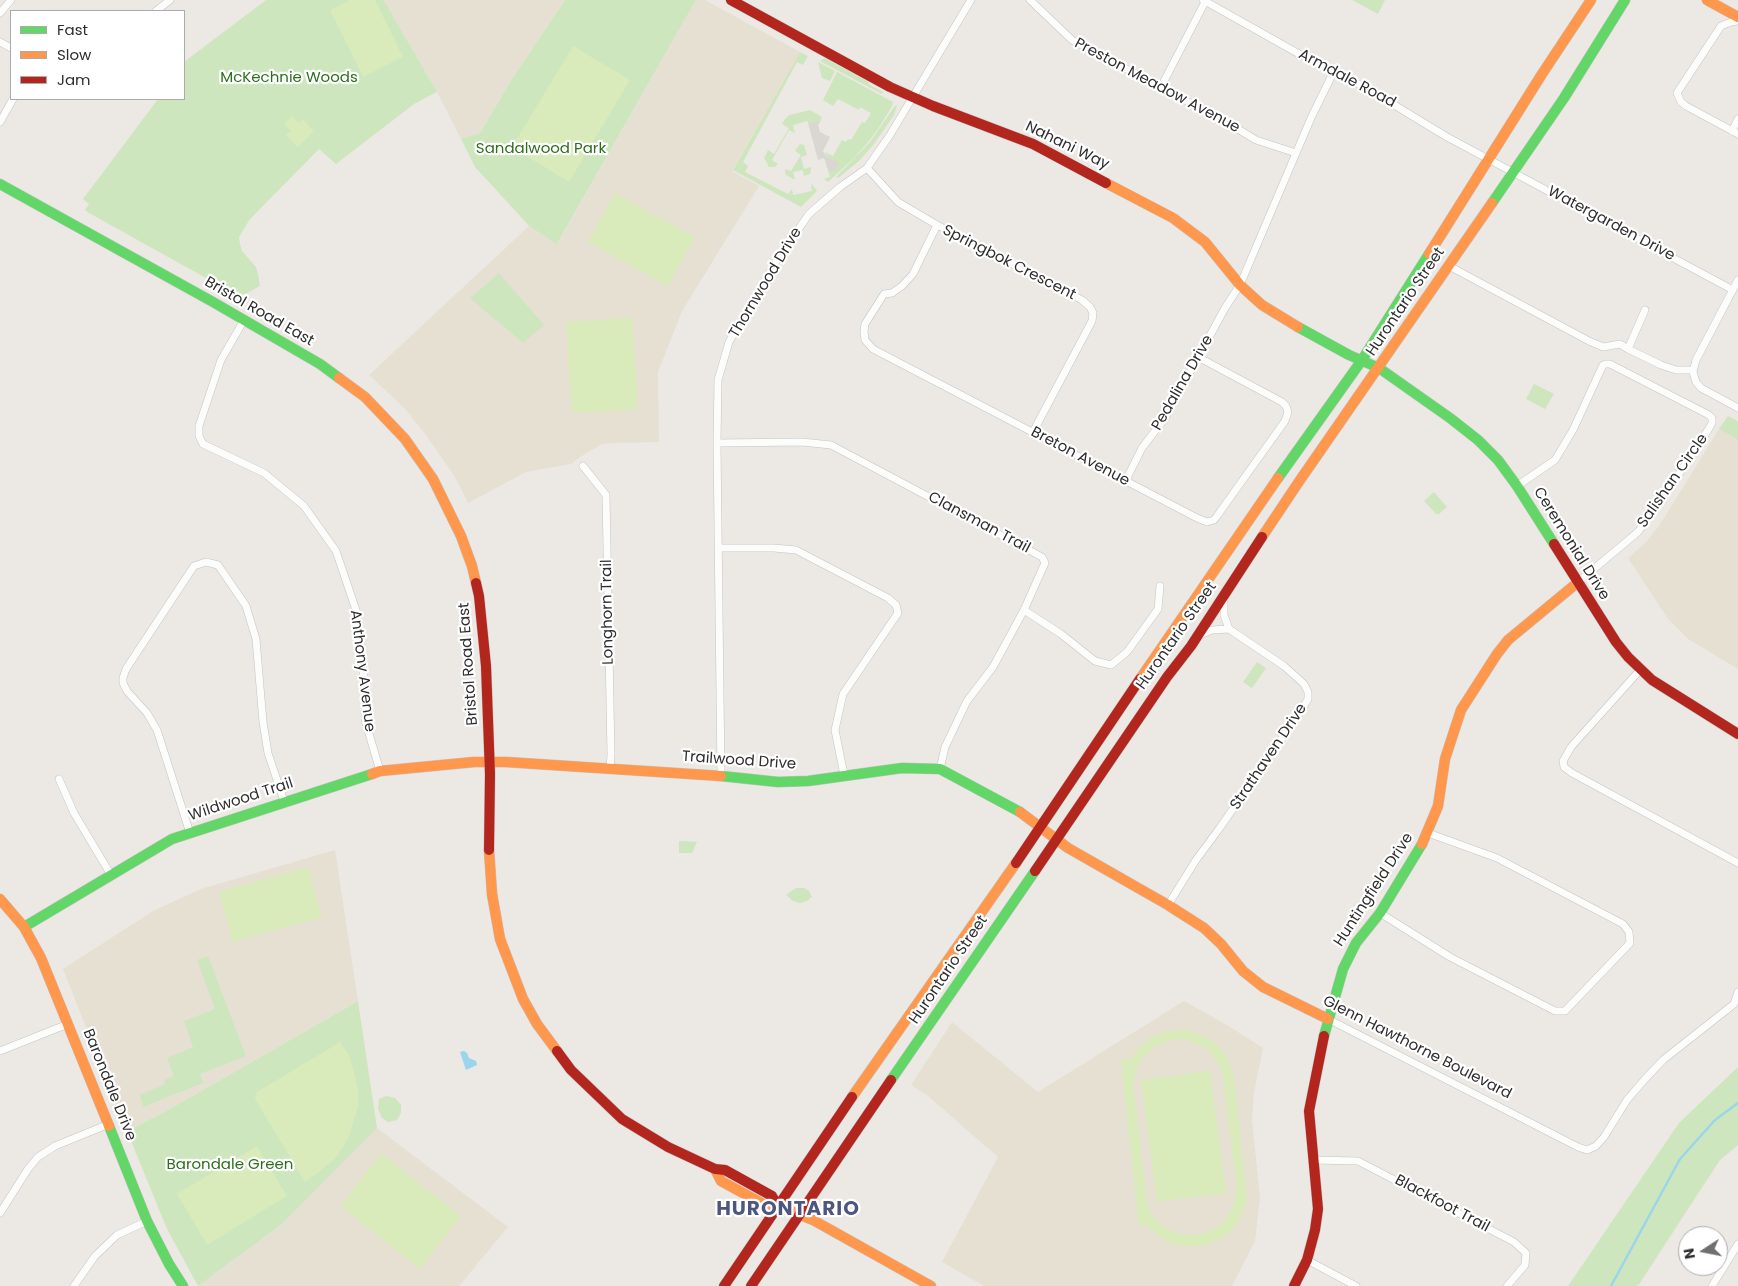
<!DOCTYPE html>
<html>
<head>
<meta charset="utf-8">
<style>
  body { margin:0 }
  #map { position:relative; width:1738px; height:1286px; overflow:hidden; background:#ece8e4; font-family:Poppins,sans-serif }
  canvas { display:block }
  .legend { position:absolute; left:10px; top:10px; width:175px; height:90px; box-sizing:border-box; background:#fff; border:1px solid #ababab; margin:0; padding:6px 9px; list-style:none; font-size:15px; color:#2e2e2e }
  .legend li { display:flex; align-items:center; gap:10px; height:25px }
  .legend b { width:25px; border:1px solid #ababab }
  .north { position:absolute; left:1678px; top:1226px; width:50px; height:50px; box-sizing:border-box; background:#fff; border:1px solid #ababab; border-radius:50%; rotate:259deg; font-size:14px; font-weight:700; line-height:20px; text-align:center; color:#2e2e2e }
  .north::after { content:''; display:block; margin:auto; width:18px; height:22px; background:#706f6e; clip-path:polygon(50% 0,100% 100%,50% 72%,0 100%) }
</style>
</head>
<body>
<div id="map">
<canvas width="1738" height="1286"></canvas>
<ul class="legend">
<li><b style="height:6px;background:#63d668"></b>Fast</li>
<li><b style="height:6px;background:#ff974d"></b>Slow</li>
<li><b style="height:6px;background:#b3261e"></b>Jam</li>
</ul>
<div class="north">N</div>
</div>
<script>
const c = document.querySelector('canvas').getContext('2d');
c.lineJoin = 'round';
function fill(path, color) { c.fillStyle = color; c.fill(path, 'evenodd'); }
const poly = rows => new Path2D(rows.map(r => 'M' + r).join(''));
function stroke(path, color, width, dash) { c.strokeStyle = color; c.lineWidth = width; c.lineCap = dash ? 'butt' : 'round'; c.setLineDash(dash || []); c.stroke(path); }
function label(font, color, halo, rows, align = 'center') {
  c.font = font + ' Poppins,sans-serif'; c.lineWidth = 4.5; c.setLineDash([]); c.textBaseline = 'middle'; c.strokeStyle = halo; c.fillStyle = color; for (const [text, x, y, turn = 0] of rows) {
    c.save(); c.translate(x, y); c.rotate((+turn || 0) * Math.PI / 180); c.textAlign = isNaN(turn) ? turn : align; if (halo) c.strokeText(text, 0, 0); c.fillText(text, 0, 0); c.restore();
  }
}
const education = poly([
  [384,0,565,0,512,79,480,133,461,139,437,92],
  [696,0,705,0,800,52,732,171,759,186,682,311,658,372,659,442,612,443,602,444,580,457,571,464,526,472,468,503,455,477,426,435,405,409,369,375,529,226,558,243],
  [1719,429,1738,440,1738,669,1688,639,1668,619,1628,558,1644,544,1659,526],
  [335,850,358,1001,168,1110,127,1131,63,969,153,911,201,889],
  [1184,1001,1227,1025,1263,1048,1254,1093,1252,1120,1260,1198,1255,1241,1232,1286,984,1286,942,1262,998,1157,928,1096,911,1085,952,1022,1038,1092],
  [377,1128,508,1227,459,1286,198,1286,281,1225]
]);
const green = poly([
  [266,0,384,0,437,92,414,104,336,164,319,149,250,219,239,237,240,244,242,251,256,267,258,274,260,286,240,297,89,213,85,210,89,204,83,199,158,99,184,99,184,62],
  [565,0,696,0,557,244,529,226,521,217,475,167,461,139,480,133,512,79],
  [1352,0,1385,0,1378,14],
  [800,52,808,56,803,65,797,62,743,162,748,166,745,172,788,194,792,189,793,195,812,191,811,183,817,191,801,207,733,170],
  [825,58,869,82,868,84,883,92,882,94,820,61],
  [818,62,835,71,830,81,822,78],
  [837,72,893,102,892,106,880,126,869,141,854,158,828,182,824,179,830,177,829,173,834,171,825,152,833,156,842,140,846,142,848,139,851,140,862,122,865,123,871,113,860,107,859,110,838,99,833,106,823,100],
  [897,105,894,115,874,144,859,161,838,178,836,177,870,142,895,106],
  [810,110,822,117,820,122,817,121,808,123,807,121,793,125,795,133,789,130,772,160,778,164,775,167,769,167,764,158,768,150,774,154,789,128,782,124,785,119,789,115],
  [800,144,804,145,807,155,801,157,804,169,811,167,811,170,810,174,804,176,803,170,793,172,795,179,793,179,786,175,785,171,785,169,791,171,801,155,795,151],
  [499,273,544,325,523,343,470,298],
  [1534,384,1554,394,1545,409,1526,399],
  [1728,416,1738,421,1738,440,1719,429],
  [1434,492,1447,507,1439,514,1436,514,1424,501],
  [1257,662,1266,668,1252,688,1243,682],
  [679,841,685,841,697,842,692,853,679,853],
  [796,888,805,888,809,891,812,897,807,901,800,903,793,901,786,895],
  [208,956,246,1056,200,1074,203,1083,143,1107,140,1095,165,1084,164,1080,174,1076,167,1058,193,1047,184,1021,215,1009,197,960],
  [358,1001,377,1128,281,1225,198,1286,167,1229,127,1131,168,1110],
  [1738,1067,1738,1145,1720,1160,1638,1286,1568,1286,1679,1123],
  [386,1096,395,1098,401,1105,401,1113,397,1120,388,1122,382,1118,378,1109,379,1099]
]);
const pitch = poly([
  [351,0,375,0,403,57,363,77,330,10],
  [573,46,630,80,569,182,512,147],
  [292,116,299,123,303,119,314,131,298,147,286,135,291,131,284,124],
  [615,193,695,237,668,286,588,242],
  [632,318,638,409,572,413,566,322],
  [308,867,322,917,233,942,219,892],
  [1185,1029,1198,1033,1214,1041,1228,1058,1234,1076,1247,1201,1237,1224,1228,1234,1209,1244,1196,1246,1184,1246,1166,1241,1151,1230,1148,1225,1139,1226,1121,1063,1122,1059,1132,1058,1138,1048,1151,1037,1168,1031],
  [1180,1039,1192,1042,1207,1049,1218,1063,1222,1071,1236,1181,1236,1195,1232,1209,1224,1221,1213,1230,1199,1235,1185,1235,1171,1231,1159,1223,1150,1212,1146,1198,1133,1082,1140,1061,1155,1046,1168,1041],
  [340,1042,349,1055,354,1072,358,1090,358,1107,348,1139,336,1158,324,1168,305,1182,255,1099,257,1092],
  [1210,1071,1226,1193,1157,1202,1141,1080],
  [257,1146,287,1196,207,1245,177,1194],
  [381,1153,461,1216,420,1269,340,1206]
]);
const plaza = poly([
  [817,121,820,122,818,125,820,132,830,137,823,151,827,157,838,162,839,164,834,171,829,173,824,158,818,160,808,123]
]);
const water = poly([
  [464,1051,467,1053,469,1058,476,1061,477,1065,466,1070,460,1052]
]);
const stream = poly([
  [1611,1286,1680,1159,1715,1120,1738,1103]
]);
const street = poly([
  [1030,0,1072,40,1228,123,1256,140,1296,153],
  [1203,0,1333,73,1363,86,1447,137,1733,290],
  [156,11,170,0],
  [0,13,11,0],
  [1738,21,1731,22,1721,26,1677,93,1681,102,1686,106,1738,134],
  [0,42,11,48],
  [1161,87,1205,2],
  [0,122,13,99],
  [1732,131,1738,119],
  [867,168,898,202,937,225,1082,300,1090,307,1093,313,1092,321,1033,432],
  [937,225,913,274,902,286,892,293,884,294,865,324,864,331,865,340,873,349,1197,518,1207,522,1214,520,1217,516,1285,421,1288,412,1286,406,1282,402,1198,357],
  [1449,266,1589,341,1603,347,1620,344,1628,349],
  [1738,280,1696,360,1693,372,1696,382,1701,388,1738,408],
  [1645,310,1628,349,1661,365,1676,370,1693,370],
  [244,320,221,360,199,426,199,436,203,444,264,473,304,506,336,551,357,613,365,691,365,720,380,771],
  [717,443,802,442,831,445,1042,557,1045,563,1024,610,993,667,967,701,945,747,940,769],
  [583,466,606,495,611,755,610,767],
  [1126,480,1142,448,1165,418,1225,308,1240,285,1311,118,1333,73],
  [1517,486,1555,460,1573,430,1603,365,1606,364,1610,364,1709,415,1712,418,1712,423,1708,430,1681,471,1638,532,1577,583],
  [719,548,774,548,796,550,888,598,896,605,898,613,843,694,835,730,844,775],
  [1024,610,1061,634,1095,661,1111,665,1127,652,1158,609,1160,586],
  [1199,637,1202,634,1212,630,1229,629],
  [1640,670,1571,747,1563,761,1564,767,1572,773,1738,863],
  [721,775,717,443,718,380,729,342,777,260,809,214,840,187,867,168,890,135,971,0],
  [59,779,74,813,111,875],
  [190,833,157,730,147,713,127,691,123,683,123,678,126,669,194,566,206,562,218,565,246,606,256,639,263,722,268,753,284,801],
  [1168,905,1196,860,1219,829,1301,711,1308,699,1308,692,1304,684,1284,666,1229,629,1224,615,1224,598],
  [1380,913,1450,957,1555,1011,1565,1011,1630,943,1629,932,1623,924,1497,858,1428,833],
  [1328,1019,1578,1147,1587,1150,1596,1146,1604,1137,1627,1100,1645,1079,1663,1060,1734,1004,1738,992],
  [0,1051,68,1024],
  [1314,1160,1358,1161,1514,1242,1526,1253,1525,1265,1507,1286],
  [0,1213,28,1169,38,1157,55,1146,109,1124],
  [1307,1260,1356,1286],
  [74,1286,95,1256,117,1235,147,1221],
  [1712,1286,1738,1244]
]);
const fast = poly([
  [0,184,213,302,320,364,339,378],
  [1492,203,1564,98,1625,0],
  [1298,327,1349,355,1379,368,1450,418,1478,440,1498,460,1517,486,1554,544],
  [1278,478,1362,360,1429,254],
  [721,776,778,782,808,781,902,768,940,769,1020,812],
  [24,927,172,839,372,774],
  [1324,1036,1343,969,1356,943,1380,913,1422,844],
  [891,1080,1035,871],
  [109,1126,147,1221,169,1264,183,1286]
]);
const slow = poly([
  [1707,0,1738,17],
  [1106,183,1173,218,1205,242,1240,285,1262,305,1298,327],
  [1429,254,1542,74,1591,0],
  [339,378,365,397,405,439,433,479,461,536,472,566,476,583],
  [1262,537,1298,483,1492,203],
  [1140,679,1278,478],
  [372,774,380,771,474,762,506,762,721,776],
  [1020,812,1068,848,1168,905,1204,928,1221,944,1243,971,1263,987,1328,1019],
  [1422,844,1438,806,1445,759,1461,710,1497,654,1508,640,1577,583],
  [489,850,492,894,500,939,523,999,537,1024,557,1051],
  [0,899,24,927,41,958,109,1126],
  [852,1097,1016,863],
  [715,1169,721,1181,765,1205,778,1206,813,1220,931,1286]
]);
const jam = poly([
  [731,0,890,87,933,106,1033,144,1106,183],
  [1554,544,1616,642,1628,657,1652,680,1738,734],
  [476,583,479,596,486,666,490,774,489,850],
  [1016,863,1140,679],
  [1035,871,1167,677,1191,646,1262,537],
  [557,1051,571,1070,622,1119,668,1147,715,1169,725,1170,772,1196,778,1206],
  [724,1286,852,1097],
  [751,1286,891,1080],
  [1294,1286,1307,1260,1315,1230,1318,1209,1309,1111,1324,1036]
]);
const parkNames = [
  ["McKechnie Woods",289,78],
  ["Sandalwood Park",541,149],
  ["Barondale Green",230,1165]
];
const streetNames = [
  ["Armdale Road",1347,79,28],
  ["Preston Meadow Avenue",1157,86,28],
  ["Nahani Way",1067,146,26],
  ["Watergarden Drive",1611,224,28],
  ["Springbok Crescent",1009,263,27],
  ["Thornwood Drive",766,283,-59],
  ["Hurontario Street",1406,302,-56],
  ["Bristol Road East",259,312,30],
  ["Pedalina Drive",1183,383,-60],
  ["Breton Avenue",1080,457,28],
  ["Salishan Circle",1673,481,-55],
  ["Clansman Trail",979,523,28],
  ["Ceremonial Drive",1571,544,58],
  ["Longhorn Trail",608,612,-91],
  ["Hurontario Street",1177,636,-55],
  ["Bristol Road East",469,664,-94],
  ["Anthony Avenue",362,671,83],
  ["Strathaven Drive",1269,757,-56],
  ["Trailwood Drive",739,761,4],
  ["Wildwood Trail",241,800,-18],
  ["Huntingfield Drive",1374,890,-57],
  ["Hurontario Street",949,970,-56],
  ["Glenn Hawthorne Boulevard",1417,1048,27],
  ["Barondale Drive",109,1085,68],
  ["Blackfoot Trail",1442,1204,28]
];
const districtNames = [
  ["HURONTARIO",788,1210]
];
fill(education, '#e6e0d3');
fill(green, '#cee6be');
fill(pitch, '#d9eabb');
fill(plaza, '#dad6d2');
fill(water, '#99d6ec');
stroke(stream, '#99d6ec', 2.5);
stroke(street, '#c5c4c5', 8);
stroke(fast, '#c5c4c5', 11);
stroke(slow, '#c5c4c5', 11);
stroke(jam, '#c5c4c5', 11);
stroke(street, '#fcfcfb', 7);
stroke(fast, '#63d668', 10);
stroke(slow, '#ff974d', 10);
stroke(jam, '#b3261e', 10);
label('15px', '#2c6e1b', '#fff', parkNames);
label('15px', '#2e2e2e', '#fff', streetNames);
c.letterSpacing = '1px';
label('bold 20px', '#4d5680', '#fff', districtNames);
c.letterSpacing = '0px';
</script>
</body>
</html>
